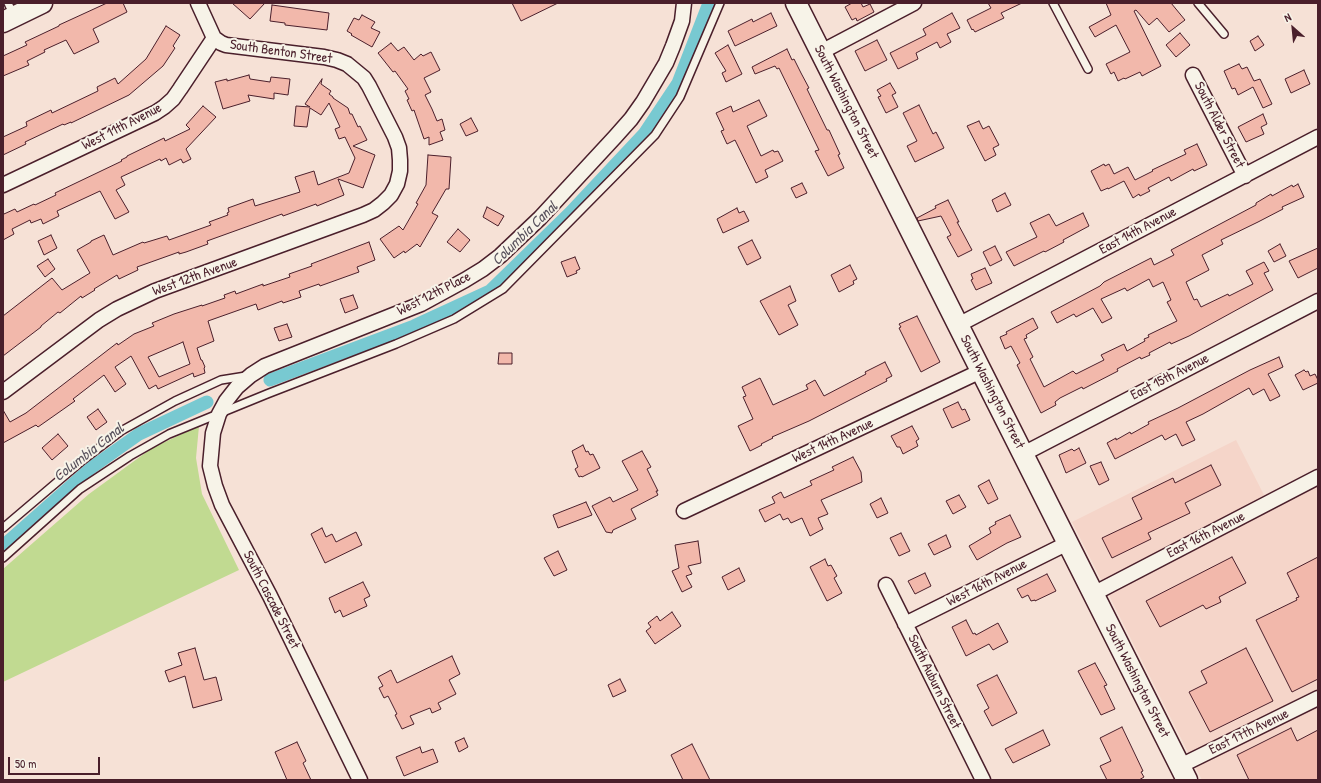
<!DOCTYPE html>
<html>
<head>
<meta charset="utf-8">
<style>
  body { margin:0 }
  #map { position:relative; width:1321px; height:783px; overflow:hidden; background:#f6e1d6; font-family:"Patrick Hand",sans-serif }
  canvas { display:block }
  .frame { position:absolute; inset:0; border:4px solid #4a1f2b; pointer-events:none }
  .north { position:absolute; left:1273px; top:8px; width:40px; height:40px; -webkit-text-stroke:3px #f7f3e8; paint-order:stroke; rotate:333deg; font-size:11px; font-weight:700; line-height:16px; text-align:center; color:#4a1f2b }
  .north::after { content:''; display:block; margin:auto; width:14px; height:18px; background:#4a1f2b; clip-path:polygon(50% 0,100% 100%,50% 72%,0 100%) }
  .scale { position:absolute; left:8px; top:757px; width:92px; height:18px; box-sizing:border-box; border:2px solid #4a1f2b; border-top:0; padding-left:5px; font-size:12px; line-height:14px; white-space:nowrap; color:#4a1f2b; -webkit-text-stroke:3px #f7f3e8; paint-order:stroke }
</style>
</head>
<body>
<div id="map">
<canvas width="1321" height="783"></canvas>
<div class="frame"></div>
<div class="north">N</div>
<div class="scale">50 m</div>
</div>
<script>
const c = document.querySelector('canvas').getContext('2d');
c.lineJoin = 'round';
function fill(path, color) { c.fillStyle = color; c.fill(path, 'evenodd'); }
const poly = rows => new Path2D(rows.map(r => 'M' + r).join(''));
function stroke(path, color, width, dash) { c.strokeStyle = color; c.lineWidth = width; c.lineCap = dash ? 'butt' : 'round'; c.setLineDash(dash || []); c.stroke(path); }
function label(font, color, halo, rows, align = 'center') {
  c.font = font + ' "Patrick Hand",sans-serif'; c.lineWidth = 4; c.setLineDash([]); c.textBaseline = 'middle'; c.strokeStyle = halo; c.fillStyle = color; for (const [text, x, y, turn = 0] of rows) {
    c.save(); c.translate(x, y); c.rotate((+turn || 0) * Math.PI / 180); c.textAlign = isNaN(turn) ? turn : align; if (halo) c.strokeText(text, 0, 0); c.fillText(text, 0, 0); c.restore();
  }
}
const built = poly([
  [1236,440,1264,495,1318,469,1318,780,1202,780,1072,522]
]);
const green = poly([
  [199,426,196,458,202,494,239,570,3,682,3,569,89,494,152,448]
]);
const canal = poly([
  [270,380,414,326,490,291,570,213,644,134,678,83,709,3],
  [3,546,91,468,139,434,207,402]
]);
const building = poly([
  [107,3,123,3,127,12,93,29,99,42,74,54,66,40,44,50,45,52,27,61,29,65,3,76,3,56,27,45,25,42,59,26,59,25,107,3],
  [232,3,265,3,250,19,232,3],
  [512,3,558,3,521,21,512,3],
  [852,3,861,3,863,7,870,4,874,12,857,21,856,18,852,20,845,7,852,3],
  [988,3,1022,3,1001,13,1004,18,975,32,973,29,972,30,967,20,991,8,988,3],
  [1106,3,1171,3,1185,20,1169,32,1157,18,1149,25,1136,10,1134,11,1161,66,1142,76,1140,72,1125,79,1124,78,1118,81,1114,72,1111,74,1106,64,1130,52,1116,25,1095,37,1089,27,1111,15,1106,3],
  [272,5,329,13,327,30,285,25,285,23,270,21,272,5],
  [771,13,777,26,735,46,728,31,752,19,753,22,771,13],
  [952,13,960,28,947,34,951,42,940,48,937,42,916,53,918,59,898,69,890,53,926,35,923,29,952,13],
  [362,15,375,22,371,28,380,32,372,47,351,35,352,34,347,31,354,18,359,20,362,15],
  [166,26,180,35,173,46,175,48,163,66,129,95,71,123,71,122,64,125,63,124,25,142,26,144,3,155,3,137,27,126,26,122,51,110,52,113,98,91,97,87,115,78,118,84,146,59,166,26],
  [1180,33,1190,45,1176,57,1166,45,1180,33],
  [1258,36,1264,45,1255,51,1250,41,1258,36],
  [877,40,887,60,865,71,855,51,877,40],
  [391,43,398,51,404,47,414,60,421,54,423,56,431,52,440,70,424,78,431,92,425,95,432,109,437,121,442,119,445,130,440,132,443,140,429,145,429,137,424,139,414,110,412,111,407,100,409,99,405,91,408,89,395,71,393,72,378,53,391,43],
  [728,45,742,74,726,82,722,73,726,71,715,53,728,45],
  [787,49,792,60,794,59,801,73,809,88,807,89,827,130,829,130,840,154,838,155,844,168,828,176,815,151,819,150,779,68,777,69,775,66,755,74,752,67,787,49],
  [1239,64,1242,69,1247,67,1254,81,1260,79,1272,104,1263,108,1253,87,1238,95,1235,88,1232,89,1224,71,1239,64],
  [1304,70,1310,84,1291,93,1285,79,1304,70],
  [249,75,250,79,270,82,271,77,290,79,288,95,274,93,274,99,248,95,250,101,223,109,215,82,227,79,227,81,249,75],
  [322,79,321,84,331,91,329,94,333,97,333,98,348,108,350,114,352,114,358,127,360,126,367,140,353,146,375,155,363,188,338,179,344,195,317,206,316,204,283,216,282,214,207,241,208,244,186,252,179,254,179,252,137,267,138,270,119,279,117,275,94,289,95,290,82,298,81,296,60,313,58,312,41,326,41,327,3,356,3,316,52,278,62,290,90,273,77,250,91,242,91,241,104,235,113,255,143,242,144,243,167,236,169,240,211,225,209,222,228,215,227,213,229,212,228,208,253,199,255,206,300,192,295,177,314,171,318,185,349,173,355,158,345,137,339,139,335,129,340,127,329,103,321,115,310,108,307,127,294,126,296,106,310,107,305,104,322,79],
  [890,83,896,93,892,95,898,107,886,113,878,97,881,96,877,90,890,83],
  [759,100,767,116,747,126,761,156,773,150,774,152,778,151,783,161,765,170,768,177,756,183,735,140,727,144,721,131,724,130,716,113,731,106,733,112,759,100],
  [919,105,933,134,936,132,944,148,915,162,907,146,917,141,903,113,919,105],
  [203,106,216,117,186,149,191,159,183,163,181,159,169,165,166,158,161,161,160,159,121,177,125,185,116,190,129,212,115,219,100,191,57,211,59,216,43,224,41,219,31,223,30,220,12,229,14,234,3,240,3,212,4,214,15,209,17,212,34,204,35,205,56,195,55,193,122,161,121,160,127,157,127,156,164,138,165,141,190,129,186,125,203,106],
  [1263,114,1267,124,1261,127,1264,134,1246,142,1238,127,1263,114],
  [471,118,478,131,466,136,460,124,471,118],
  [979,121,983,129,989,126,999,145,993,148,996,155,985,161,967,126,979,121],
  [1197,144,1207,165,1194,171,1193,169,1171,181,1169,177,1148,188,1150,191,1140,196,1139,194,1133,198,1124,181,1108,189,1108,188,1101,191,1091,171,1104,164,1105,166,1109,164,1114,174,1128,167,1135,180,1153,171,1152,170,1186,154,1184,150,1197,144],
  [428,155,451,157,449,189,446,189,432,213,438,216,420,247,417,244,405,253,404,251,394,258,380,239,399,226,403,230,418,204,416,203,426,185,428,155],
  [802,183,807,193,796,198,791,188,802,183],
  [1298,184,1304,197,1282,207,1283,209,1258,222,1221,240,1223,244,1202,255,1209,270,1186,282,1194,300,1197,299,1201,307,1228,294,1229,296,1253,284,1246,271,1264,262,1269,271,1264,273,1273,290,1189,336,1171,344,1170,342,1149,353,1150,355,1141,359,1140,357,1117,369,1118,371,1083,389,1082,387,1060,398,1055,402,1056,405,1041,413,1017,365,1020,363,1011,346,1005,349,1000,337,1007,334,1006,332,1033,318,1038,328,1026,335,1027,338,1024,339,1033,357,1030,359,1044,387,1073,371,1076,374,1104,360,1101,355,1124,344,1127,351,1145,341,1144,339,1149,337,1148,335,1177,321,1167,302,1171,300,1163,282,1153,287,1149,279,1127,291,1125,288,1101,299,1112,318,1102,323,1093,308,1076,317,1074,314,1057,323,1051,312,1100,286,1104,282,1151,258,1154,265,1174,255,1171,250,1256,205,1256,203,1271,194,1272,196,1292,185,1293,187,1298,184],
  [1005,193,1011,205,997,212,992,200,1005,193],
  [948,200,959,222,957,222,972,250,958,257,947,237,951,235,941,216,918,221,917,218,936,208,935,206,948,200],
  [487,207,504,216,498,226,483,217,487,207],
  [737,208,739,213,744,211,749,221,723,233,717,219,737,208],
  [1083,213,1089,226,1063,240,1064,242,1045,252,1044,251,1014,266,1006,252,1037,237,1030,223,1049,214,1056,226,1083,213],
  [458,229,470,240,460,252,447,242,458,229],
  [51,235,57,248,44,255,38,241,51,235],
  [752,240,761,258,747,265,738,247,752,240],
  [369,242,375,260,357,267,359,272,320,286,319,284,299,291,301,297,283,303,282,301,258,310,256,304,208,321,214,341,197,348,201,360,202,360,205,367,204,368,205,373,194,377,193,373,158,389,156,385,149,389,131,356,115,367,126,384,115,392,104,375,73,399,75,401,38,427,36,425,3,443,3,410,10,422,26,413,117,343,118,345,134,334,154,326,152,323,174,314,202,305,202,306,225,298,224,295,235,291,236,294,263,284,263,286,290,277,289,274,312,266,311,264,369,242],
  [183,342,190,364,159,377,148,357,183,342],
  [1280,244,1286,256,1274,262,1268,251,1280,244],
  [995,246,1002,260,990,266,983,252,995,246],
  [1318,248,1318,268,1298,278,1289,261,1318,248],
  [575,257,580,269,576,271,577,273,567,277,561,262,575,257],
  [48,259,55,269,45,277,37,266,48,259],
  [850,265,857,279,853,281,854,284,839,292,831,275,850,265],
  [985,268,992,283,976,290,971,280,973,279,971,274,985,268],
  [790,286,796,301,788,305,798,325,779,335,760,301,790,286],
  [353,295,358,308,345,313,340,299,353,295],
  [917,316,940,362,921,372,899,328,901,327,899,324,917,316],
  [287,324,292,337,279,341,274,328,287,324],
  [499,353,512,353,512,364,498,364,499,353],
  [1279,357,1283,367,1268,374,1280,396,1270,401,1264,389,1253,395,1249,388,1203,414,1186,422,1195,440,1182,446,1176,434,1165,440,1162,435,1115,459,1107,443,1116,438,1116,440,1130,432,1131,434,1149,424,1148,422,1178,408,1250,370,1279,357],
  [885,362,892,376,886,379,887,381,809,421,772,437,773,438,761,444,762,445,750,451,738,426,753,419,743,397,746,396,742,387,760,378,773,405,808,389,806,385,815,380,824,396,866,374,865,372,885,362],
  [1304,370,1306,372,1308,371,1310,376,1315,374,1318,380,1318,383,1303,390,1295,375,1304,370],
  [958,402,962,410,965,409,970,420,952,428,943,409,958,402],
  [98,409,107,422,96,430,87,417,98,409],
  [912,426,919,439,916,441,918,446,903,454,900,447,897,447,891,436,912,426],
  [58,434,68,446,52,460,42,448,58,434],
  [583,445,586,452,588,451,590,455,593,454,600,468,582,477,581,476,579,477,575,469,578,467,572,451,583,445],
  [1079,448,1086,463,1066,473,1059,455,1072,449,1074,451,1079,448],
  [642,451,651,467,647,469,658,491,656,491,658,495,631,509,636,519,613,530,612,533,606,532,592,506,610,497,613,502,638,490,622,461,642,451],
  [853,457,861,472,862,482,821,500,828,514,818,518,823,529,810,536,802,518,791,523,788,518,783,520,780,514,765,522,759,510,775,503,772,497,781,492,784,498,812,485,810,481,834,470,832,467,853,457],
  [1101,462,1109,480,1099,485,1090,466,1101,462],
  [1211,465,1221,485,1185,503,1190,513,1148,533,1151,539,1112,558,1102,538,1142,519,1132,498,1173,478,1175,483,1211,465],
  [989,480,998,499,988,504,978,486,989,480],
  [959,495,966,507,953,514,946,501,959,495],
  [881,498,888,513,877,518,870,504,881,498],
  [586,502,592,515,558,528,553,515,586,502],
  [1010,515,1021,537,1007,543,977,560,969,546,991,533,989,528,996,524,995,522,1010,515],
  [322,528,326,537,332,534,336,542,356,532,362,545,325,563,311,534,322,528],
  [901,533,910,551,899,556,890,538,901,533],
  [946,535,951,547,934,555,928,544,946,535],
  [698,541,701,563,688,566,692,574,686,576,692,587,682,592,672,571,679,568,675,545,698,541],
  [558,551,567,570,554,576,544,558,558,551],
  [1232,557,1246,583,1219,597,1221,602,1206,609,1203,605,1160,627,1146,601,1232,557],
  [1318,557,1318,679,1292,692,1256,620,1297,600,1296,598,1299,597,1287,573,1318,557],
  [825,559,828,566,831,565,837,576,834,578,842,593,827,601,810,567,825,559],
  [739,568,745,581,728,590,722,577,739,568],
  [925,573,931,586,915,594,908,581,925,573],
  [1047,574,1056,591,1035,601,1035,600,1031,601,1028,595,1022,598,1017,589,1047,574],
  [363,582,370,596,364,599,367,606,343,617,340,610,335,613,329,598,363,582],
  [672,612,681,626,655,644,646,631,651,627,648,623,657,616,660,621,672,612],
  [966,620,973,634,975,633,976,635,998,623,1008,642,993,650,989,644,966,656,952,627,966,620],
  [195,648,204,680,216,677,222,700,193,708,185,676,169,682,165,671,182,665,178,653,195,648],
  [1246,648,1273,701,1210,732,1189,692,1207,683,1201,671,1246,648],
  [452,656,460,674,449,680,456,694,438,703,441,709,432,713,430,708,410,716,414,724,402,729,395,715,397,714,388,696,384,698,379,688,383,686,378,677,391,670,397,683,452,656],
  [1095,663,1107,685,1104,686,1115,709,1101,715,1078,671,1095,663],
  [997,675,1017,713,992,726,984,711,989,708,977,685,997,675],
  [620,679,626,691,613,697,608,685,620,679],
  [1122,727,1143,771,1141,772,1144,777,1139,780,1107,780,1100,766,1111,761,1100,738,1122,727],
  [1291,728,1297,741,1318,730,1318,780,1249,780,1237,755,1291,728],
  [1043,730,1050,745,1013,763,1005,749,1043,730],
  [464,738,468,747,459,752,455,742,464,738],
  [297,742,306,761,303,763,311,780,287,780,275,752,297,742],
  [692,744,710,780,683,780,671,755,692,744],
  [420,747,422,753,433,749,438,762,404,776,396,757,420,747]
]);
const lane = poly([
  [8,3,14,16],
  [1053,3,1088,69],
  [1198,3,1224,34],
  [3,528,83,460,121,431,175,401,221,380,246,376],
  [3,558,80,489,130,456,169,434,267,394,396,344,454,319,503,289,655,135,680,97,720,3]
]);
const street = poly([
  [821,52,914,3],
  [1193,75,1245,176],
  [3,185,155,113,164,107,173,99,180,89,214,38],
  [958,325,1318,137],
  [3,392,99,320,117,309,155,291,363,215,374,210,383,203,391,195,397,184,400,171,400,160,399,148,395,137,369,86,364,78,347,64,337,60,324,57,226,45,221,43,214,38,198,3],
  [1023,454,1318,301],
  [684,511,981,371],
  [886,585,983,780],
  [1093,594,1318,477],
  [905,624,1068,543],
  [1180,766,1318,698],
  [360,780,270,596,222,505,215,486,210,466,213,433,219,414,226,401,237,387,251,375,265,366,421,304,465,280,483,269,500,256,540,218,615,137,631,119,643,102,666,63,673,46,682,21,684,3]
]);
const secondary = poly([
  [796,3,1187,780],
  [3,22,42,3]
]);
const streetNames = [
  ["South Benton Street",281,52,8],
  ["South Washington Street",846,102,63],
  ["South Alder Street",1219,125,63],
  ["West 11th Avenue",122,127,-27],
  ["East 14th Avenue",1138,231,-28],
  ["West 12th Avenue",195,277,-20],
  ["West 12th Place",434,294,-27],
  ["East 15th Avenue",1170,377,-27],
  ["South Washington Street",992,392,63],
  ["West 14th Avenue",833,441,-25],
  ["East 16th Avenue",1206,535,-27],
  ["West 16th Avenue",987,583,-27],
  ["South Cascade Street",271,600,63],
  ["South Washington Street",1137,681,63],
  ["South Auburn Street",934,682,64],
  ["East 17th Avenue",1249,732,-26]
];
const waterNames = [
  ["Columbia Canal",525,234,-44],
  ["Columbia Canal",89,453,-38]
];
fill(built, '#f5d5c9');
fill(green, '#c1da91');
stroke(canal, '#78c9d1', 13);
fill(building, '#f2b8ab');
stroke(building, '#4a1f2b', 1);
stroke(lane, '#4a1f2b', 10);
stroke(street, '#4a1f2b', 17);
stroke(secondary, '#4a1f2b', 23);
stroke(lane, '#f7f3e8', 7);
stroke(street, '#f7f3e8', 14);
stroke(secondary, '#f7f3e8', 20);
label('14px', '#4a1f2b', '#f7f3e8', streetNames);
label('italic 15px', '#58525d', '#f7f3e8', waterNames);
</script>
</body>
</html>
